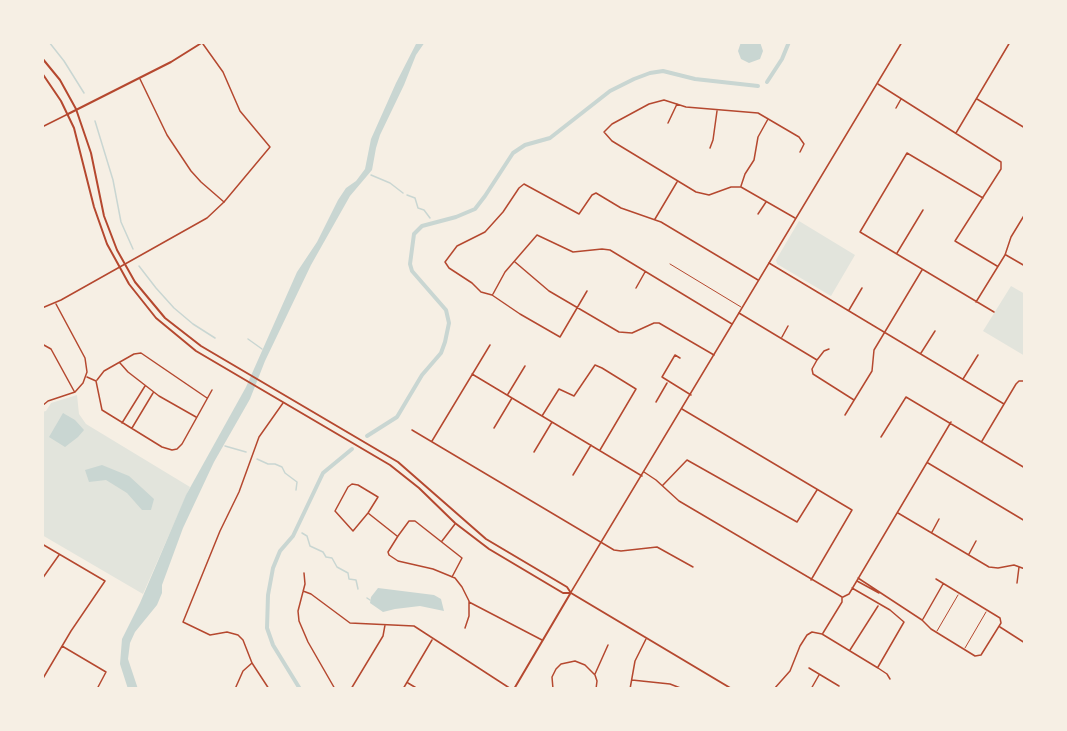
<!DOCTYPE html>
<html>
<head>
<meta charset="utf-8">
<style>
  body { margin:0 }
  #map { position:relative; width:1067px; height:731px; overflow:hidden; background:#f6efe4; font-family:Manrope,sans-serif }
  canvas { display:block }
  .frame { position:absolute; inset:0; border:44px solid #f6efe4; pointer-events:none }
</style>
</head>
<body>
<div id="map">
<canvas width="1067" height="731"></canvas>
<div class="frame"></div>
</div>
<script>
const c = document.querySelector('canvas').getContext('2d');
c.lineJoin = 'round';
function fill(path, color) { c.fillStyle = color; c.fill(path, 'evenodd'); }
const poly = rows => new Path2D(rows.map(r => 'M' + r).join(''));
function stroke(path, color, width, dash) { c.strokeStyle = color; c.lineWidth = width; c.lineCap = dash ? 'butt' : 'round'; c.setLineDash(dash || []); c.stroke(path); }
const green = poly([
  [799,221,855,255,831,296,777,264,776,260],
  [1011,286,1025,294,1025,356,983,331],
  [77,395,79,414,86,424,190,487,143,594,42,535,42,412,46,411,51,403]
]);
const water = poly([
  [417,42,425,42,416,55,404,85,380,135,376,148,372,170,350,196,311,265,265,361,250,399,214,462,183,528,162,585,162,593,157,605,135,632,130,643,128,659,138,689,128,689,120,664,122,639,140,603,186,495,246,387,297,272,317,242,338,200,346,188,356,181,365,169,371,139,396,83],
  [741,42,760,42,763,51,760,59,749,63,741,59,738,51],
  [63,413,75,420,84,430,78,437,65,447,49,437],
  [102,465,129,476,154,499,151,510,142,510,127,493,106,480,89,482,85,470],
  [378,588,434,595,441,599,444,611,420,606,395,609,383,612,370,603,371,597]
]);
const stream = poly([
  [49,42,64,61,84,93],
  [95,121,113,180,121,222,133,249],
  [371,175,390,183,403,193],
  [407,195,415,198,418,208,424,210,430,218],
  [139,266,156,288,174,308,193,324,215,338],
  [248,339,262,349],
  [225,446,246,452],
  [257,459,268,464,275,464,282,467,285,473,297,482,296,490],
  [302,533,307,536,310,546,323,552,326,557,332,558,337,567,348,573,349,579,356,580,358,589],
  [367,598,370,600]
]);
const canal = poly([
  [767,82,782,59,789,42],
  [367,436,397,417,422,375,441,353,445,342,449,323,446,310,412,271,410,264,414,234,422,226,456,217,475,209,485,196,513,153,525,145,550,138,610,91,634,79,650,73,663,71,695,79,758,86],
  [300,689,273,645,267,628,268,595,273,568,280,551,293,536,323,473,352,449]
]);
const service = poly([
  [670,264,741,307],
  [937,631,958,595],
  [965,648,986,612]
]);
const minor = poly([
  [140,79,167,135,191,171,201,182,224,202],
  [878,84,1001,162,1001,169,955,241,997,266],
  [977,99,1025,128],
  [896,108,901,99],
  [668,123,677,104],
  [956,133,1010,42],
  [710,148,713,140,717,111],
  [741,186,745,174,754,160,758,137,768,119],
  [983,198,907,153,860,232,994,312],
  [758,214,766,202],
  [795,218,741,187,731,187,709,195,696,192,612,141,604,132,612,124,649,104,664,100,686,107,758,113,799,137,804,144,800,152],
  [655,219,677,182],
  [897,253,923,210],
  [1006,255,1025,266],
  [515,262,549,291,619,332,632,333,654,323,659,323,714,355],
  [769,263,1004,404],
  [636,288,645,272],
  [587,291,560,337,520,314,492,295,481,292,472,283,449,268,445,262,457,246,485,232,503,212,519,188,524,184,579,214,592,195,596,193,621,208,661,222,758,280],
  [493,294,505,272,537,235,573,252,602,249,610,250,732,324],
  [976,302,1005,255,1011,237,1025,214],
  [849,310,862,288],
  [739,313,817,360],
  [782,337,788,326],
  [42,344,51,349,74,391],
  [829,349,824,351,817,360,812,369,813,374,854,400],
  [921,353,935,331],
  [680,358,675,355,662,377,691,395],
  [120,363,128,372,159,396,196,417],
  [472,374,642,476],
  [87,377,96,381],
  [963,379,978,355],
  [97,380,104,371,134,354,141,353,207,398],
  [96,381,102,410,162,447,172,450,177,449,182,444,212,390],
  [508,394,525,366],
  [656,402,667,383],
  [42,406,48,401,75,392,83,383,87,372,85,358,56,304],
  [682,409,852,510,811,580],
  [845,415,872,371,874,350,922,270],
  [542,416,559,389,574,396,595,365,602,368,636,389,600,450],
  [122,423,145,386],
  [132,428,153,393],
  [494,428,512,398],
  [412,430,614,550,621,551,657,547,693,567],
  [881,437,906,397,1025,468],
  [432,441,490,345],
  [982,441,1016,384,1019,381,1025,381],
  [534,452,552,422],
  [928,463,1025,521],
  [644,472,656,480,679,501,842,597],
  [573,475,591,445],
  [352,484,358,485,378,497,368,513,353,531,335,511,348,487,352,484],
  [663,485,687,460,797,522,817,490],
  [368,513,397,536],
  [898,513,989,567,998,568,1014,565,1025,569],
  [932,532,939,519],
  [442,541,455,524],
  [42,544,105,581,71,631,42,680],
  [969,554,976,541],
  [304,573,305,584,298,611,299,621,308,642,335,689],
  [452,577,462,558,415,521,409,521,398,536,388,552,389,555,398,561,433,569,455,578,462,587,469,601,469,616,465,628],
  [858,578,922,620,931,629,975,656,981,655,1001,623,1000,618,936,579],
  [42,579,59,555],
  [857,581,879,593],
  [1017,583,1019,567],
  [852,588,890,610,904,622,878,667],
  [303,591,311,594,350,623,414,626,511,689],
  [843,597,849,594,951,422],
  [469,602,542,640],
  [923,619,943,584],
  [1000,627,1025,643],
  [823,633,842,602,842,598],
  [62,646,106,672,97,689],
  [850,650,878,606],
  [809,668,839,686],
  [595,674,608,645],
  [632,680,670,684,683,689],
  [408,683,418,689],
  [235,689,243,671,252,663],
  [269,689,252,663,243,640,238,635,227,632,210,635,183,622,220,531,239,492,259,437,283,403],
  [351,689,383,636,385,625],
  [403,689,432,640],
  [553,689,552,677,556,669,561,664,575,661,585,665,595,675,597,681,596,689],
  [630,689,635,661,646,639],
  [774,689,790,671,800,646,807,635,812,632,822,634,878,668,887,674,890,679],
  [811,689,819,675]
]);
const tertiary = poly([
  [42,127,68,114],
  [42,308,61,300,207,218,224,202,270,147,240,111,223,72,203,44],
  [571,592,902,42]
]);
const secondary = poly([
  [68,114,171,62,203,42],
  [514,689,570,594]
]);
const primary = poly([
  [42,58,60,80,76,109,91,153,104,216,117,250,135,282,165,318,201,346,398,462,486,539,567,587,571,593,732,689],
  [42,73,61,101,74,128,94,207,107,244,129,284,156,318,196,351,390,465,419,488,455,523,489,549,563,593,570,593],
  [1023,689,1025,686]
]);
fill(green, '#e2e4dc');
fill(water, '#c9d6d2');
stroke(stream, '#c9d6d2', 1.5);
stroke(canal, '#c9d6d2', 4);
stroke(service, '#b5482f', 1);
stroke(minor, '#b5482f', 1.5);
stroke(tertiary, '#b5482f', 1.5);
stroke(secondary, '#b5482f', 2);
stroke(primary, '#b5482f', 2);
</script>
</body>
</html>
